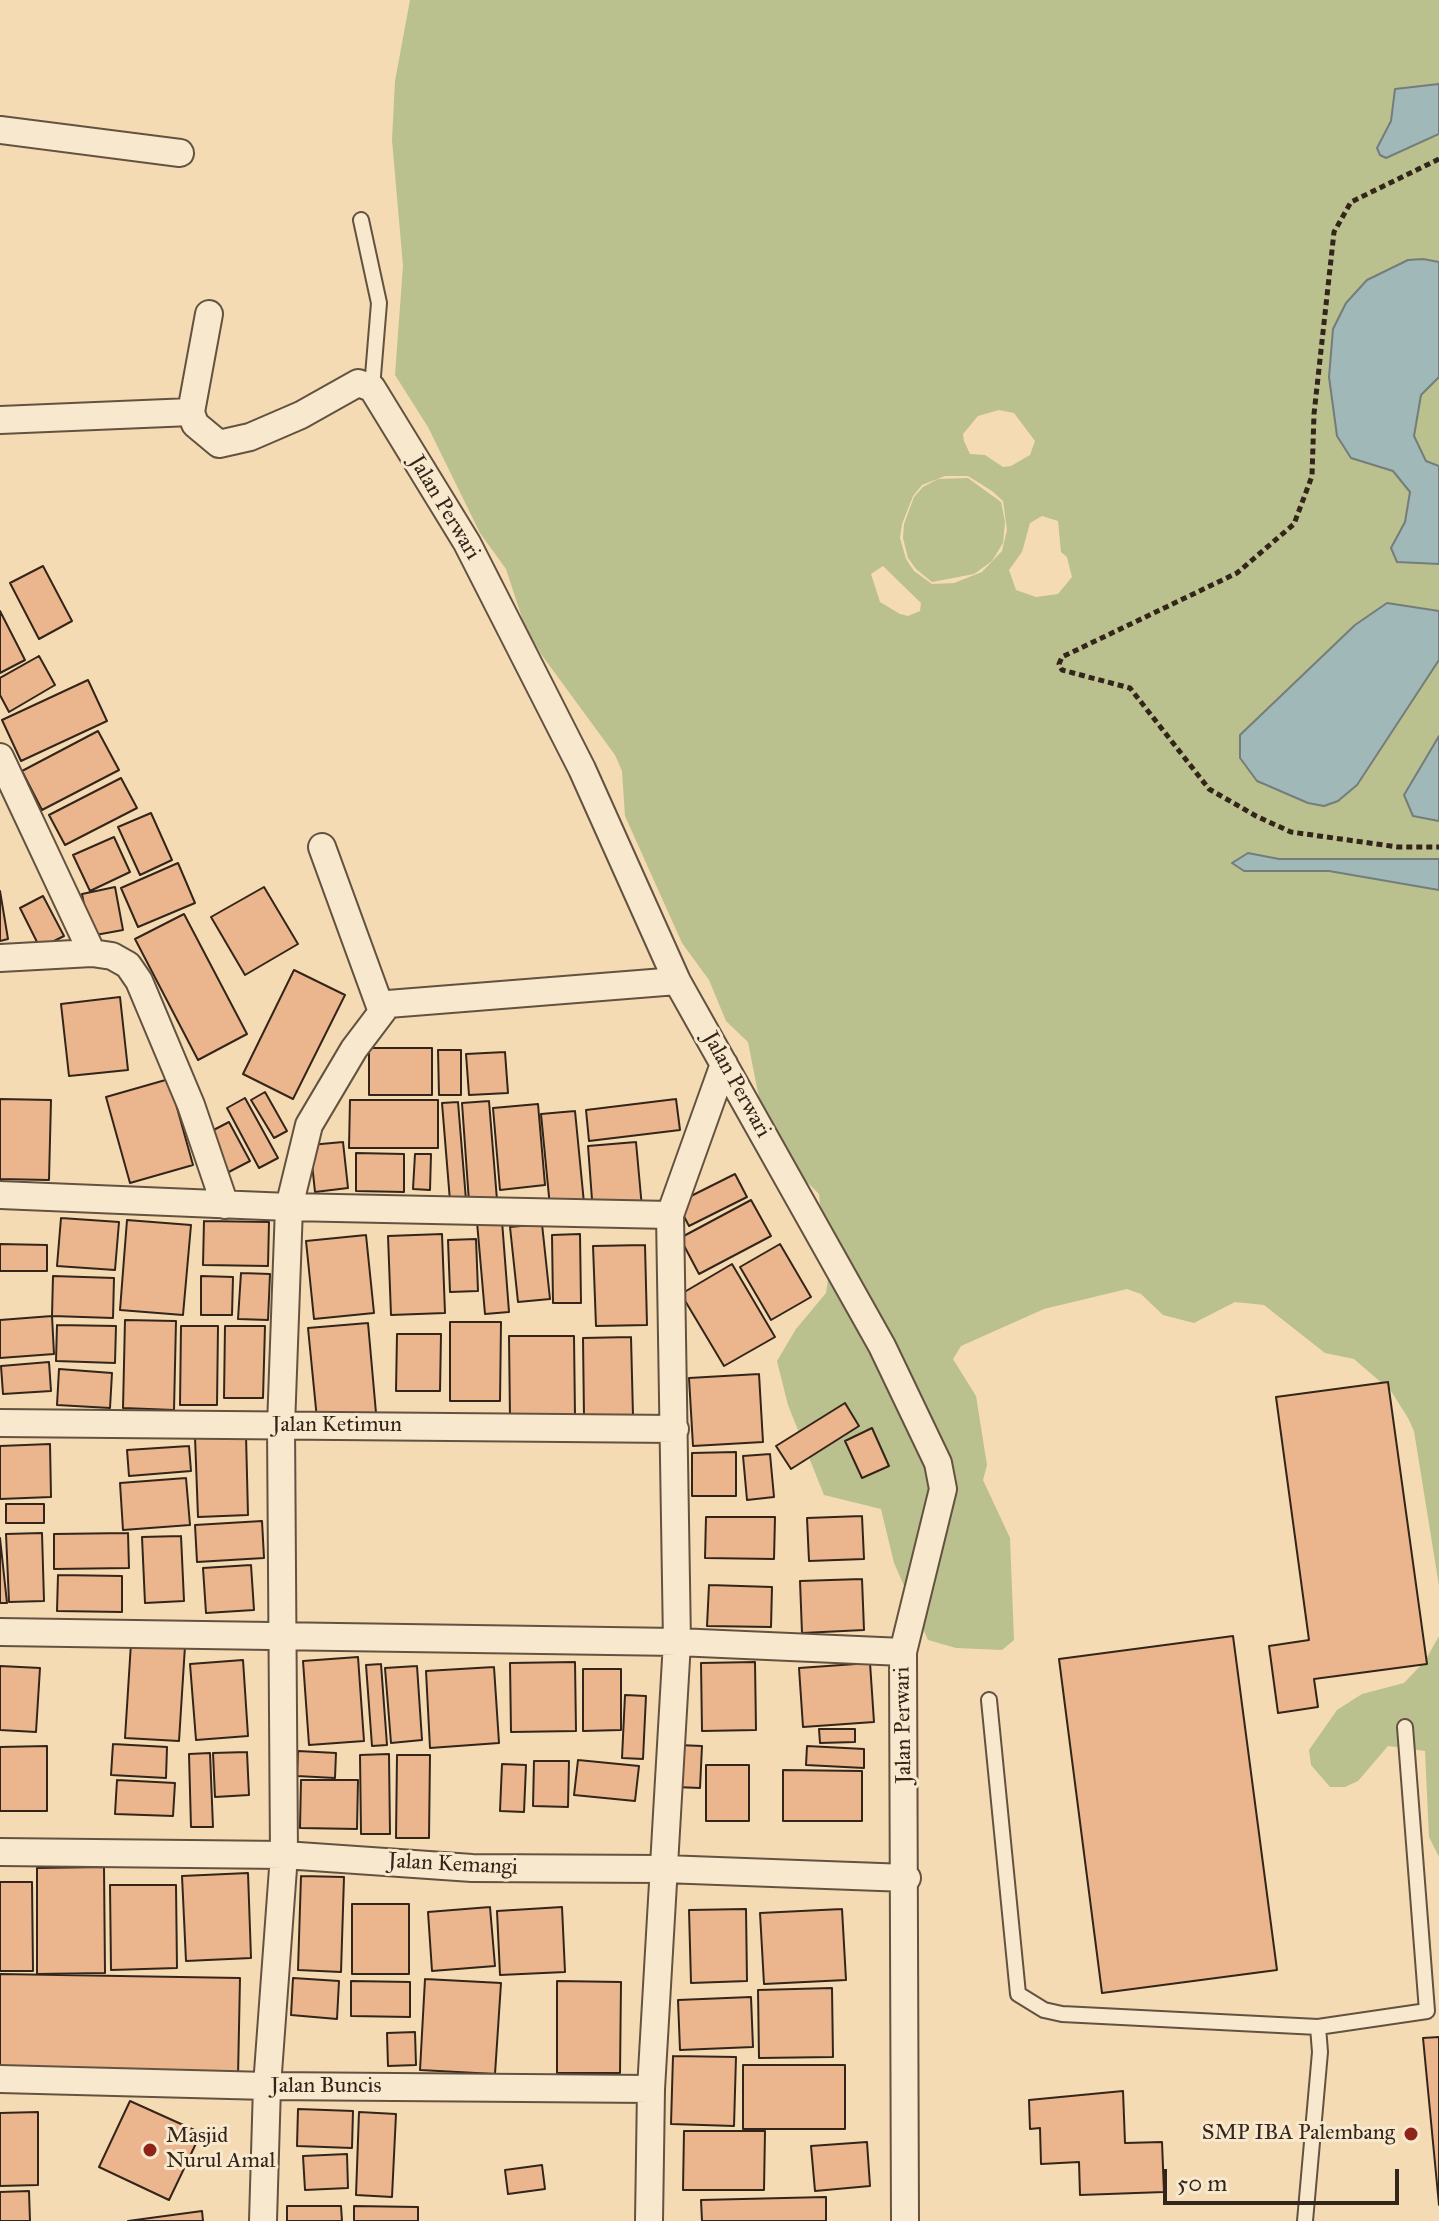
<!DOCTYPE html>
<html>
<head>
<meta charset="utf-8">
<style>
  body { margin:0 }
  #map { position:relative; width:1439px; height:2221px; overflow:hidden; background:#f4dbb4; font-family:"IM FELL Great Primer",serif }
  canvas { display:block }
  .scale { position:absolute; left:1163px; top:2169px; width:236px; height:36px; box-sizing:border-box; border:4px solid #33251a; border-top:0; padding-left:10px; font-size:24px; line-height:28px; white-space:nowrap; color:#33251a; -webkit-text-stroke:6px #f8e8ce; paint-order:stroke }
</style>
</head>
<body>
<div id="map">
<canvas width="1439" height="2221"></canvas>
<div class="scale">50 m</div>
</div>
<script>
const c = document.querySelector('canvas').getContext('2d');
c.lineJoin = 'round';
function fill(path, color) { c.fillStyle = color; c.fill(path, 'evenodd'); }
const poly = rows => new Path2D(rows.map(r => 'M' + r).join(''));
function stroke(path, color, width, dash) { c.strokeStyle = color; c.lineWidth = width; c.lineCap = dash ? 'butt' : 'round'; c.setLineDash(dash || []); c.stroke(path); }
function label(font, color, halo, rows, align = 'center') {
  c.font = font + ' "IM FELL Great Primer",serif'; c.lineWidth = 6; c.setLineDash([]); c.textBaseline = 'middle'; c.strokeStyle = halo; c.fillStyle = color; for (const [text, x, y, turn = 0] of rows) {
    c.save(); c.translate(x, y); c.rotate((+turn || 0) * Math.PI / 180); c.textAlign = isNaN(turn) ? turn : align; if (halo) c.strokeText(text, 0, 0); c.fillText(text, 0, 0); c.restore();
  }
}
const green = poly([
  [410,0,1439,0,1439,262,1423,259,1356,291,1346,303,1333,329,1332,392,1337,436,1351,458,1393,471,1410,492,1405,522,1391,549,1439,564,1439,611,1387,603,1243,764,1263,785,1308,803,1357,785,1439,660,1439,736,1404,795,1439,821,1439,859,1278,859,1248,853,1244,871,1329,871,1439,890,1439,1586,1414,1431,1408,1418,1391,1391,1354,1359,1325,1353,1264,1305,1235,1302,1194,1323,1163,1315,1141,1294,1127,1289,1044,1309,961,1346,953,1359,976,1396,987,1465,983,1480,1010,1538,1014,1640,1002,1650,956,1648,928,1640,894,1563,881,1509,824,1495,788,1405,777,1361,796,1329,826,1293,828,1279,819,1194,787,1162,761,1108,748,1042,726,1021,709,980,682,943,625,816,622,771,615,755,541,654,525,627,506,569,480,533,428,427,395,375,403,266,392,140,395,81],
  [999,410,1014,413,1035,441,1030,455,1011,466,1003,467,985,455,970,454,964,441,963,434,978,416],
  [945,476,968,476,992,491,1003,501,1007,530,1002,551,982,572,954,583,932,584,914,571,906,559,900,538,902,524,913,496,922,485],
  [1042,516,1058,521,1061,552,1067,557,1072,577,1058,594,1036,597,1016,590,1009,570,1022,552,1030,523],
  [883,566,921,603,920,611,908,616,900,614,880,602,871,574],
  [1439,377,1439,466,1427,461,1414,436,1421,395],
  [968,478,1001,502,1005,522,1003,543,992,561,974,574,932,582,916,569,908,558,903,538,904,524,914,497,923,487,938,479],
  [1439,1636,1439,1857,1429,1837,1425,1751,1388,1746,1358,1781,1345,1787,1330,1787,1311,1765,1309,1750,1337,1710,1362,1694,1404,1683,1425,1661]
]);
const water = poly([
  [1439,84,1439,134,1386,158,1380,155,1377,148,1391,121,1395,89,1439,84],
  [1423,259,1439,262,1439,377,1421,395,1414,436,1426,461,1439,466,1439,564,1397,562,1391,548,1405,522,1410,492,1393,471,1351,458,1337,436,1329,377,1333,329,1346,303,1367,280,1408,260,1423,259],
  [1387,603,1439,611,1439,660,1357,785,1338,801,1324,806,1308,803,1257,781,1240,758,1240,735,1355,625,1387,603],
  [1439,736,1439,821,1413,816,1404,795,1439,736],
  [1248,853,1279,859,1439,859,1439,890,1329,871,1244,871,1232,863,1248,853]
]);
const building = poly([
  [43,566,72,621,39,639,10,583,43,566],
  [0,611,25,660,0,673,0,611],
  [39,656,55,685,9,712,0,695,0,678,39,656],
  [88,680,107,721,21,761,2,720,88,680],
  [98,731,119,770,42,810,22,771,98,731],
  [121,778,137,808,65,845,49,815,121,778],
  [151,813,172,860,140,875,118,827,151,813],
  [114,837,130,872,90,891,73,855,114,837],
  [178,863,195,903,138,927,121,888,178,863],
  [115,887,123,930,90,936,82,894,115,887],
  [264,887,298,944,245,975,211,917,264,887],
  [0,891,8,939,0,941,0,891],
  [43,896,64,936,40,948,20,908,43,896],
  [184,914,247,1034,198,1060,135,939,184,914],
  [294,970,345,995,293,1099,243,1074,294,970],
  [120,997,128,1070,69,1076,61,1004,120,997],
  [369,1048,432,1048,432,1095,369,1095,369,1048],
  [438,1050,461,1050,461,1095,439,1095,438,1050],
  [505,1052,508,1093,469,1095,466,1054,505,1052],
  [169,1079,193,1165,130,1183,106,1097,169,1079],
  [265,1092,287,1131,274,1138,251,1100,265,1092],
  [245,1098,278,1158,259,1168,227,1108,245,1098],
  [0,1099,51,1100,49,1180,0,1179,0,1099],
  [676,1099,680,1130,589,1141,586,1110,676,1099],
  [350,1100,438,1100,438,1148,349,1148,350,1100],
  [489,1101,497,1200,469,1202,462,1103,489,1101],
  [458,1102,466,1200,450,1201,442,1103,458,1102],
  [538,1104,545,1185,500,1190,493,1108,538,1104],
  [575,1111,584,1203,550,1207,541,1114,575,1111],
  [229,1122,250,1161,223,1175,202,1136,229,1122],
  [343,1142,348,1188,315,1192,310,1145,343,1142],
  [636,1142,642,1208,593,1213,588,1146,636,1142],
  [356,1153,404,1154,404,1192,356,1191,356,1153],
  [415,1154,431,1154,430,1190,413,1189,415,1154],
  [735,1174,747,1197,689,1226,677,1203,735,1174],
  [751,1200,771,1236,699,1274,680,1238,751,1200],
  [61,1218,119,1222,115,1270,57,1266,61,1218],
  [127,1220,191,1225,183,1315,120,1310,127,1220],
  [204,1221,269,1222,268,1266,203,1265,204,1221],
  [502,1221,509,1312,485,1314,477,1222,502,1221],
  [542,1224,550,1299,518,1302,510,1227,542,1224],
  [442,1234,445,1313,391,1315,388,1236,442,1234],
  [580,1234,581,1303,553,1303,552,1235,580,1234],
  [366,1235,374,1313,314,1319,306,1241,366,1235],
  [476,1239,478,1291,450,1292,448,1240,476,1239],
  [0,1244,47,1245,47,1271,0,1271,0,1244],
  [780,1244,811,1297,771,1320,740,1267,780,1244],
  [645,1245,647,1325,596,1326,593,1246,645,1245],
  [732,1264,775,1337,724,1366,681,1294,732,1264],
  [241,1273,270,1274,268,1320,238,1319,241,1273],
  [53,1276,114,1278,113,1318,52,1316,53,1276],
  [201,1276,233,1277,232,1315,201,1315,201,1276],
  [52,1316,54,1354,0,1358,0,1320,52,1316],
  [125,1320,176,1321,174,1410,123,1408,125,1320],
  [450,1322,501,1322,500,1401,450,1401,450,1322],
  [368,1323,376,1413,317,1419,308,1328,368,1323],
  [57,1325,116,1326,115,1363,56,1361,57,1325],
  [181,1326,218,1326,217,1405,180,1405,181,1326],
  [225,1326,265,1326,263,1398,224,1398,225,1326],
  [397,1334,441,1334,440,1391,396,1391,397,1334],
  [509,1336,574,1336,575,1417,510,1418,509,1336],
  [631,1337,633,1416,584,1417,583,1338,631,1337],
  [49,1362,51,1391,3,1394,1,1366,49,1362],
  [59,1369,112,1373,110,1408,57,1405,59,1369],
  [759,1374,763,1442,693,1446,689,1378,759,1374],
  [1388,1382,1427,1664,1314,1679,1318,1707,1278,1713,1269,1646,1309,1640,1276,1397,1388,1382],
  [845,1403,859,1426,791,1469,776,1446,845,1403],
  [872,1428,889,1466,862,1478,845,1441,872,1428],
  [246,1435,248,1515,198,1517,195,1437,246,1435],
  [50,1444,51,1497,0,1499,0,1446,50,1444],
  [189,1446,191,1471,129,1476,127,1450,189,1446],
  [736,1452,736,1496,692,1496,692,1453,736,1452],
  [770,1454,774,1497,747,1500,743,1456,770,1454],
  [186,1478,190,1525,123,1530,120,1483,186,1478],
  [6,1504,44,1504,44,1523,6,1523,6,1504],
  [862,1516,864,1559,809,1561,807,1518,862,1516],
  [706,1517,775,1517,774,1559,705,1558,706,1517],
  [262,1521,264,1558,197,1562,195,1525,262,1521],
  [42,1533,44,1601,9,1602,6,1534,42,1533],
  [128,1533,129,1568,54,1569,54,1534,128,1533],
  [181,1536,184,1601,145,1603,142,1537,181,1536],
  [0,1538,7,1603,0,1603,0,1538],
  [251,1565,254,1610,206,1613,203,1568,251,1565],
  [58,1575,122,1576,122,1612,57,1611,58,1575],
  [862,1579,864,1630,802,1633,800,1581,862,1579],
  [709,1585,772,1587,771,1627,707,1626,709,1585],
  [1233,1636,1277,1970,1102,1993,1059,1659,1233,1636],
  [131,1643,185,1646,179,1741,125,1738,131,1643],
  [358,1657,364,1741,309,1745,303,1661,358,1657],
  [243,1660,248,1736,196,1740,190,1664,243,1660],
  [575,1662,576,1731,511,1732,510,1663,575,1662],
  [755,1662,756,1730,702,1731,701,1663,755,1662],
  [870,1663,874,1722,803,1727,799,1668,870,1663],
  [381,1664,387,1745,372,1746,366,1665,381,1664],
  [0,1666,40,1668,36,1732,0,1730,0,1666],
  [417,1666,422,1740,391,1743,385,1668,417,1666],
  [494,1667,499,1743,430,1748,426,1671,494,1667],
  [583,1669,621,1669,621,1730,583,1731,583,1669],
  [625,1695,646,1696,643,1759,622,1758,625,1695],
  [819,1729,855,1729,855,1742,820,1743,819,1729],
  [113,1744,167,1747,166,1778,111,1775,113,1744],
  [678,1745,702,1746,700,1788,676,1787,678,1745],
  [47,1746,47,1811,0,1811,0,1747,47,1746],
  [807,1746,864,1749,864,1768,806,1765,807,1746],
  [298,1751,336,1753,335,1778,297,1776,298,1751],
  [247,1752,249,1795,215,1797,213,1753,247,1752],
  [210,1753,213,1827,191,1827,189,1754,210,1753],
  [389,1754,390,1834,361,1834,360,1755,389,1754],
  [397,1755,430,1755,429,1838,396,1838,397,1755],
  [578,1760,639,1766,635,1801,574,1795,578,1760],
  [534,1761,569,1761,568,1807,533,1806,534,1761],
  [502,1764,526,1765,524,1812,500,1811,502,1764],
  [706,1765,749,1765,749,1821,706,1821,706,1765],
  [783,1770,862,1771,862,1821,783,1821,783,1770],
  [117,1780,175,1783,173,1816,115,1814,117,1780],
  [301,1780,358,1780,357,1829,300,1828,301,1780],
  [104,1867,105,1973,37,1974,37,1868,104,1867],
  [248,1873,251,1958,186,1961,182,1876,248,1873],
  [301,1876,344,1877,341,1972,298,1970,301,1876],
  [0,1882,32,1882,33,1971,0,1971,0,1882],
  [110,1885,176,1885,177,1968,111,1970,110,1885],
  [352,1904,409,1904,409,1974,352,1974,352,1904],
  [490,1907,495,1966,432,1971,428,1912,490,1907],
  [562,1907,565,1972,500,1975,497,1911,562,1907],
  [746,1909,747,1981,691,1983,689,1910,746,1909],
  [842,1909,846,1980,764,1984,760,1913,842,1909],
  [0,1974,240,1978,238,2077,0,2073,0,1974],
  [293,1978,339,1981,337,2019,291,2015,293,1978],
  [425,1979,501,1983,495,2074,420,2070,425,1979],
  [351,1981,410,1982,410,2017,351,2016,351,1981],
  [557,1981,621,1982,620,2073,557,2073,557,1981],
  [832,1988,833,2057,759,2058,758,1990,832,1988],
  [751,1997,753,2047,680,2050,678,2000,751,1997],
  [415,2032,416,2065,388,2066,387,2033,415,2032],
  [1439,2037,1439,2205,1423,2038,1439,2037],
  [673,2056,736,2057,734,2126,671,2124,673,2056],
  [743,2065,845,2065,845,2129,743,2129,743,2065],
  [1123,2091,1125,2143,1162,2142,1164,2192,1080,2195,1079,2162,1041,2164,1040,2128,1030,2129,1029,2100,1123,2091],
  [130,2101,201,2133,169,2200,99,2167,130,2101],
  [298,2109,353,2111,352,2148,297,2146,298,2109],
  [38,2112,38,2185,0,2186,0,2113,38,2112],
  [359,2112,396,2114,392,2197,356,2195,359,2112],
  [684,2131,765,2131,764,2190,683,2190,684,2131],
  [867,2142,870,2186,815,2191,811,2146,867,2142],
  [347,2154,348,2188,305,2190,303,2156,347,2154],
  [542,2165,545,2189,508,2194,505,2170,542,2165],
  [29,2191,30,2221,0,2221,0,2192,29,2191],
  [826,2197,826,2221,702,2221,701,2200,826,2197],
  [287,2206,341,2206,342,2221,287,2221,287,2206],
  [354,2206,418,2207,418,2221,354,2221,354,2206],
  [202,2211,203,2221,128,2221,202,2211]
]);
const path = poly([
  [1439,159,1351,202,1334,232,1314,414,1312,476,1294,524,1237,573,1062,657,1059,664,1062,670,1130,688,1209,789,1256,816,1291,832,1398,847,1439,847]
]);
const lane = poly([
  [361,220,379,303,372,388],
  [989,1700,1018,1994,1044,2010,1062,2014,1318,2027],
  [1305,2221,1320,2052,1318,2027,1427,2011,1405,1727]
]);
const street = poly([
  [0,130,180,153],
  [191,412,209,314],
  [0,420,191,412,195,424,219,444,250,437,301,415,358,383,372,388,467,543,582,769,677,981,882,1346,938,1463,943,1489,903,1652,905,2221],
  [0,757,92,953],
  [322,847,381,1009],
  [0,958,92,953,112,956,128,965,139,981,191,1105,225,1205],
  [0,1195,289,1207,670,1215],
  [0,1423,675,1429],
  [0,1632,677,1642,903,1652],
  [0,1852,284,1855,472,1868,664,1869,907,1878],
  [0,2079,267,2086,651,2089],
  [263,2221,267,2086,284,1855,281,1426,289,1207,309,1125,354,1049,388,1004,677,981],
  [649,2221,651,2089,677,1642,670,1215,724,1064]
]);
const markers = [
  [1411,2134,8,"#8f2418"],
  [150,2150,8,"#8f2418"]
];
const streetNames = [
  ["Jalan Perwari",444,508,59],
  ["Jalan Perwari",736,1085,61],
  ["Jalan Ketimun",337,1426],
  ["Jalan Perwari",904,1725,-91],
  ["Jalan Kemangi",453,1865,3],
  ["Jalan Buncis",326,2087]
];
const poiNames = [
  ["SMP IBA Palembang",1395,2134],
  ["Masjid",166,2137,"left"],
  ["Nurul Amal",166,2162,"left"]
];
fill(green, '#bac08e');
fill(water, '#a0b8b8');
stroke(water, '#747d79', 2);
fill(building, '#ebb68e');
stroke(building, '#33251a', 2);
stroke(lane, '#635240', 18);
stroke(street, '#635240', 30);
stroke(path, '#33251a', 5, [6, 4]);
stroke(lane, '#f8e8ce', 14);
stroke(street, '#f8e8ce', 26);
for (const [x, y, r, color] of markers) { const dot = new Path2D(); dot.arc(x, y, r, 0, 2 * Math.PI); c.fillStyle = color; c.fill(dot); stroke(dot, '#f8e8ce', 3); }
label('22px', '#33251a', '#f8e8ce', streetNames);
label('22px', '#33251a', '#f8e8ce', poiNames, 'right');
</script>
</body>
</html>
